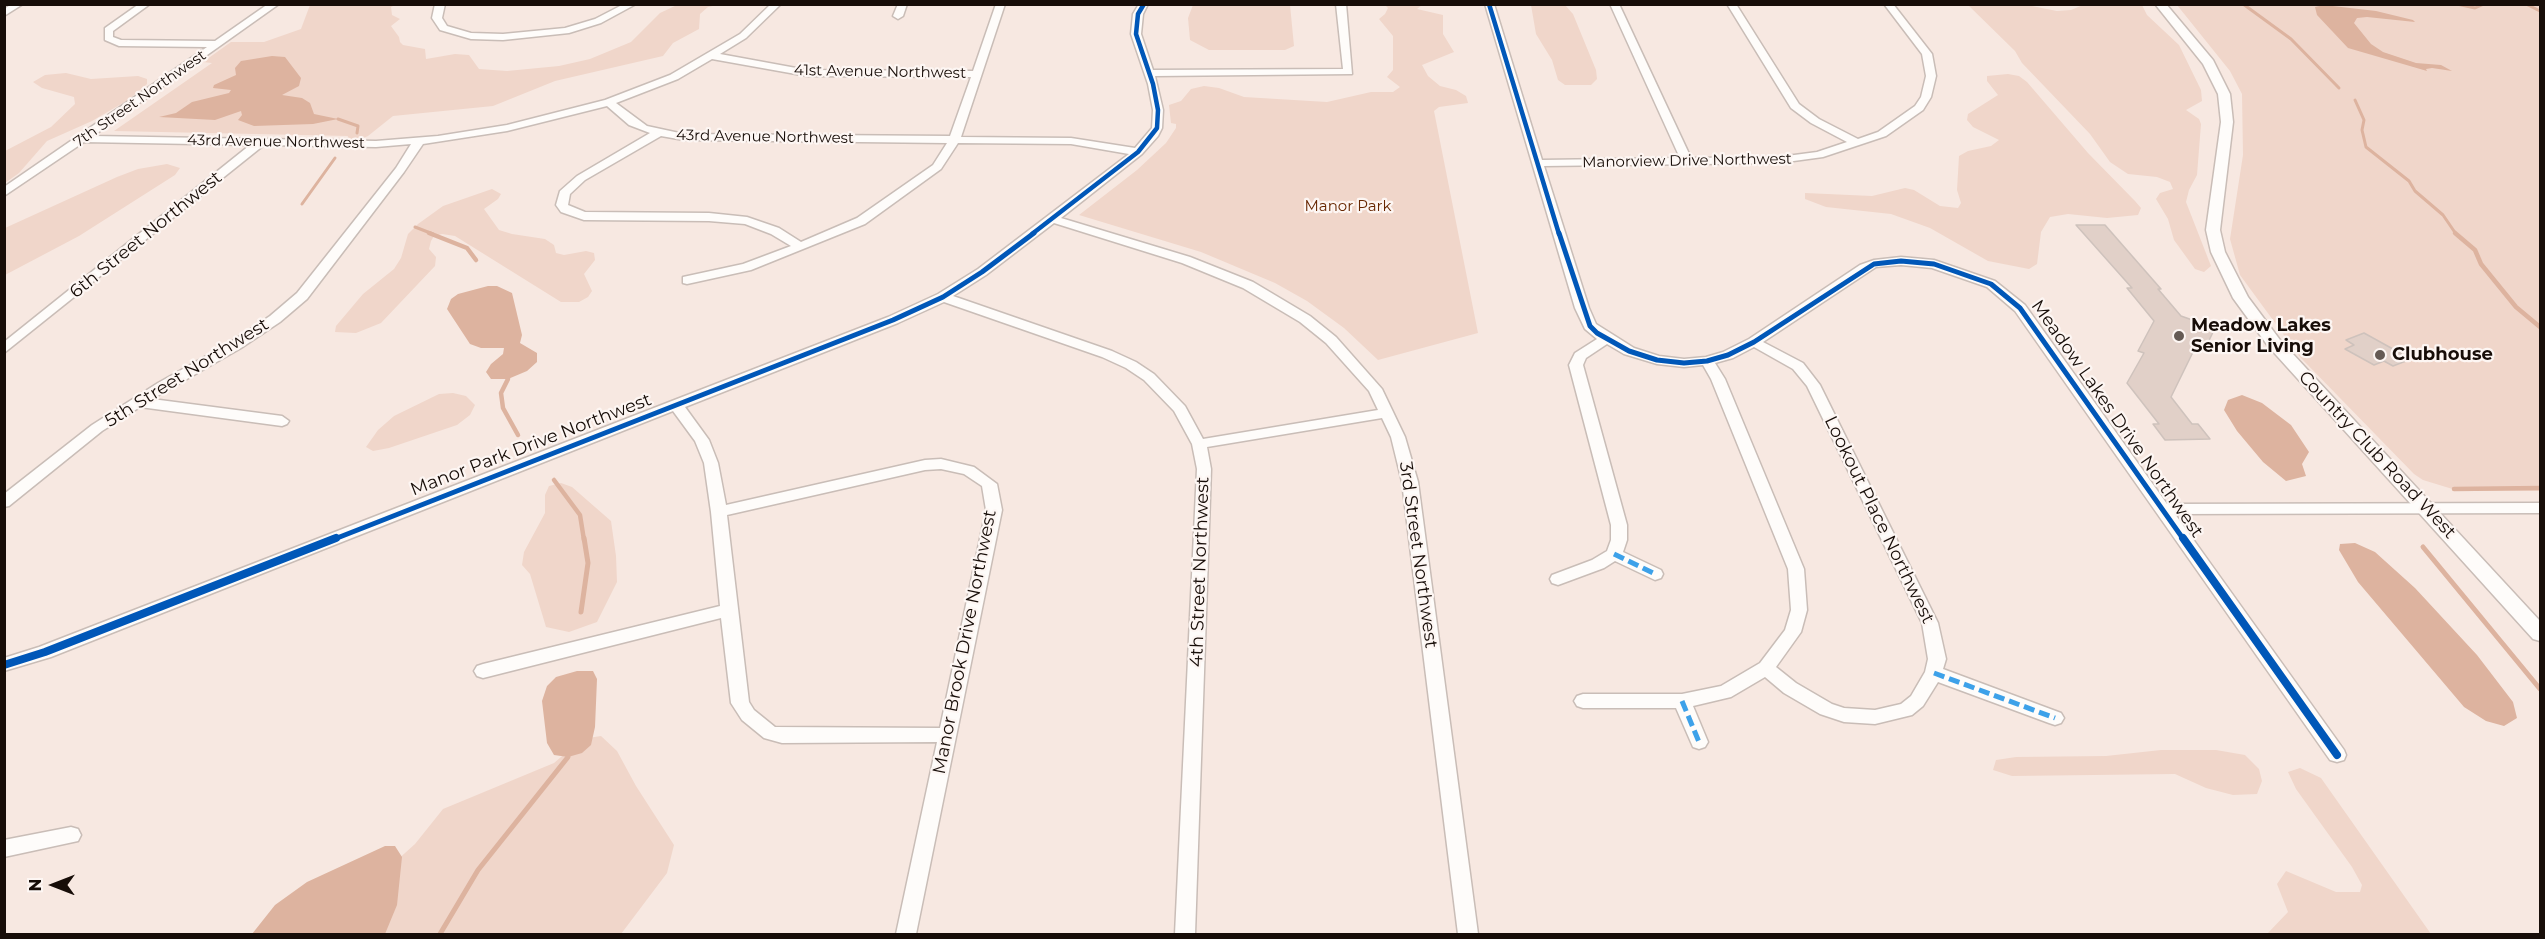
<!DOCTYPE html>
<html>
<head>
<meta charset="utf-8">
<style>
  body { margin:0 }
  #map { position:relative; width:2545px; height:939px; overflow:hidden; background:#f7e8e1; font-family:Montserrat,sans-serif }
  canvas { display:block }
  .frame { position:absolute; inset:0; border:6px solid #170d08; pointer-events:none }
  .north { position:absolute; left:24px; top:855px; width:60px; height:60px; -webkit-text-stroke:4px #fdf6f3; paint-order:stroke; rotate:270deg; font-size:16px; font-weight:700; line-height:24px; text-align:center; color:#170d08 }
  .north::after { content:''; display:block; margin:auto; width:21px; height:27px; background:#170d08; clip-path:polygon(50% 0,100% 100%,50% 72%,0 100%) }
</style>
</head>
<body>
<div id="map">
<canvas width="2545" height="939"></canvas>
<div class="frame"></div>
<div class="north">N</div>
</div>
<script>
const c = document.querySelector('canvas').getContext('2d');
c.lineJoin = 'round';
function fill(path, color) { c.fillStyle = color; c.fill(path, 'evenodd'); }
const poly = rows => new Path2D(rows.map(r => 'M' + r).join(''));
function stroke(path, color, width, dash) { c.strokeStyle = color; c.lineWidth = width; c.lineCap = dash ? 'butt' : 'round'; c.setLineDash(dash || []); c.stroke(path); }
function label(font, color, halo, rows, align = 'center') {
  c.font = font + ' Montserrat,sans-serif'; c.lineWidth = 4.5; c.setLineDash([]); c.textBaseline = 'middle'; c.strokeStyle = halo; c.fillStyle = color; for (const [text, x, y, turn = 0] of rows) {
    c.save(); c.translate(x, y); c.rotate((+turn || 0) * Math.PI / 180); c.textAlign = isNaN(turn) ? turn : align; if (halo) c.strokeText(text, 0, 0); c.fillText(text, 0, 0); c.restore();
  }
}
const green = poly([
  [310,5,395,5,391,7,392,15,400,19,391,26,399,37,400,42,403,45,425,49,426,59,455,54,469,55,479,69,507,71,559,66,590,59,631,42,660,13,677,5,717,5,708,7,700,14,699,29,673,43,663,56,555,81,493,106,393,116,368,136,357,141,347,140,348,136,114,131,212,63,203,62,231,42,264,42,301,29],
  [1193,5,1290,5,1294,46,1285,50,1209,50,1190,40,1188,18],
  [1385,5,1422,5,1417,9,1443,15,1443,34,1454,52,1422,65,1428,76,1440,86,1456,90,1466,96,1468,103,1439,107,1434,111,1478,333,1378,360,1344,328,1307,301,1275,283,1201,252,1079,215,1137,170,1166,143,1176,128,1176,124,1171,123,1169,105,1181,101,1191,89,1204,86,1219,88,1244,97,1327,102,1371,92,1393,92,1400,87,1387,77,1393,70,1393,36,1379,19,1385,14,1388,8],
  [1531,5,1565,5,1573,14,1596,70,1597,79,1591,85,1565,85,1558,80,1552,60,1536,34],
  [1968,5,2027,5,2057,11,2071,10,2083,5,2142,5,2147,15,2179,45,2201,90,2202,101,2186,110,2199,119,2201,124,2197,175,2189,190,2186,202,2211,266,2204,272,2195,269,2174,240,2168,219,2156,199,2160,193,2173,189,2170,182,2157,177,2128,174,2110,162,2090,134,2022,63,2015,51],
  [2177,5,2540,5,2540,491,2459,491,2423,480,2414,474,2300,357,2240,275,2230,239,2243,155,2242,94,2230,71],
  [66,73,91,79,138,76,147,79,147,84,128,100,92,121,47,141,19,173,5,183,5,151,51,127,75,104,74,97,42,88,33,82,45,75],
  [2008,74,2019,76,2027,82,2088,153,2135,201,2141,208,2138,215,2107,218,2068,214,2050,217,2041,232,2037,264,2029,269,1988,261,1930,228,1891,214,1826,207,1805,199,1805,193,1872,196,1905,188,1914,190,1940,206,1958,208,1961,203,1957,190,1959,156,1968,151,1991,146,1999,140,1973,127,1967,120,1968,114,1998,95,1987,81,1987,76],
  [167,164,180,168,175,175,79,236,5,275,5,228,117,177,138,169],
  [492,189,501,194,498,199,484,209,499,230,512,234,545,239,554,245,556,253,564,255,586,251,594,253,595,260,584,274,592,291,588,297,579,302,561,302,455,236,442,234,434,236,431,241,429,249,436,257,435,266,381,323,356,333,335,332,336,326,363,294,394,269,401,258,408,234,418,224,443,206],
  [453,393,466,396,475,405,470,415,457,425,389,448,373,451,366,447,378,430,394,416,439,394],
  [561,483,572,487,611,521,616,556,617,582,597,622,569,632,546,627,530,574,522,565,524,552,545,513,545,495,549,486],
  [601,736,617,751,636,786,674,845,667,873,621,934,374,934,395,862,415,844,443,809,554,763,582,739],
  [2161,750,2216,750,2245,755,2259,769,2262,781,2257,794,2233,795,2206,788,2175,774,2012,776,1993,770,1996,760,2016,757,2106,756],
  [2300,768,2321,778,2431,934,2267,934,2288,912,2277,884,2286,871,2336,892,2360,892,2362,885,2352,867,2296,789,2288,772]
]);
const water = poly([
  [2324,5,2376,11,2413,20,2415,22,2367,17,2357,18,2354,23,2371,44,2383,52,2416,63,2441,65,2452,71,2432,68,2426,69,2427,71,2348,48,2317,15,2315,7],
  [272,56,285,57,301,78,299,86,282,95,302,98,310,103,314,114,338,119,313,124,254,126,238,120,242,115,241,111,215,120,159,117,176,113,192,102,229,93,231,90,213,88,214,85,236,75,235,68,241,61],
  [488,286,497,286,512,293,522,335,520,343,537,353,537,362,527,371,508,379,491,379,486,372,491,364,503,354,504,348,481,348,470,344,447,309,451,299,458,294],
  [2242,395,2262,403,2291,425,2309,452,2302,464,2306,476,2286,481,2263,462,2237,431,2224,410,2228,400],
  [2355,543,2375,552,2415,588,2477,655,2513,702,2517,718,2504,726,2486,721,2464,707,2358,582,2339,550,2340,544],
  [577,671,593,671,597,679,595,727,591,745,582,753,568,757,554,755,547,743,542,701,547,686,556,677],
  [385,846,395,846,402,857,397,905,385,934,252,934,275,905,307,882]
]);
const streamFar2 = poly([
  [2243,4,2291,39,2339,88],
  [2457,4,2475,8,2484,4],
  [2526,4,2540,11],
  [2355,100,2364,120,2362,130,2366,147,2409,181,2415,191,2443,215,2456,234],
  [338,119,358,126,357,133],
  [302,204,335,158],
  [415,227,433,234]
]);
const streamFar1 = poly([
  [429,233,467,248,476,260],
  [2455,233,2475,250,2481,264,2516,307,2540,327],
  [508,379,501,393,503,408,518,435],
  [554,480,580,515,584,540],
  [2454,489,2540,488]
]);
const stream = poly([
  [2423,547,2540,689],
  [581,612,588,563,584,538],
  [440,934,478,870,568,757]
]);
const building = poly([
  [2076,225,2105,225,2161,289,2158,289,2181,316,2215,328,2204,351,2195,348,2171,397,2192,424,2198,424,2210,439,2165,440,2153,424,2159,424,2127,383,2144,353,2138,351,2154,321,2127,288,2132,288,2076,225],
  [2364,333,2411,359,2393,366,2384,361,2374,365,2345,349,2354,345,2346,340,2364,333]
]);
const minor = poly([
  [12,4,23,4,4,16,4,9,12,4],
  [139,4,150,4,113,31,113,37,121,40,215,41,268,4,279,4,93,136,376,141,438,136,507,125,605,100,670,75,740,34,771,4,781,4,746,38,720,54,807,70,973,71,996,4,1005,4,961,137,1071,138,1135,148,1152,128,1153,110,1148,84,1131,34,1133,14,1139,4,1148,4,1143,14,1141,34,1153,70,1343,69,1336,4,1346,4,1352,74,1155,76,1163,110,1162,128,1158,136,1142,154,1061,218,1190,257,1253,282,1310,316,1336,337,1382,389,1405,437,1418,482,1478,934,1458,934,1402,482,1391,437,1382,418,1207,447,1211,469,1195,934,1175,934,1197,469,1192,444,1174,411,1144,380,1126,368,1102,357,944,302,898,323,685,407,709,440,718,463,726,505,925,460,941,459,974,467,997,484,1002,510,916,934,896,934,937,742,782,743,764,738,742,720,731,703,721,618,483,678,477,676,474,671,477,666,483,664,720,606,711,512,704,463,695,441,673,411,51,657,4,671,4,658,39,647,888,317,938,294,978,269,1129,154,1071,144,958,143,941,169,865,224,751,270,687,284,683,283,683,277,743,264,791,246,771,234,745,224,709,221,584,220,561,212,556,205,560,191,577,176,650,133,629,125,607,106,507,131,423,144,404,172,307,299,280,322,241,348,152,399,282,416,289,421,287,424,282,426,140,407,102,431,9,506,4,507,4,494,92,425,158,383,231,342,270,316,297,293,396,168,411,144,376,147,264,145,4,353,4,342,250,145,84,142,4,196,4,187,207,47,119,46,105,40,105,28,139,4],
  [712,59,807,76,971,77,950,136,684,134,647,126,616,103,678,79,712,59],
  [661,136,684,140,947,143,933,165,857,218,801,242,779,228,747,217,709,213,585,212,568,205,570,194,585,180,661,136],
  [1054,223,1182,263,1243,288,1300,322,1326,343,1369,391,1378,410,1203,439,1185,406,1154,374,1136,362,1112,351,953,296,986,275,1054,223],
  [941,469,964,474,982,486,986,510,940,728,775,727,754,710,749,702,727,515,925,470,941,469],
  [435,4,445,4,442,18,447,26,471,33,503,34,565,28,595,19,624,4,636,4,601,23,569,33,503,40,471,39,440,30,432,18,435,4],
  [898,4,907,4,903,16,898,19,893,16,898,4],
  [1485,4,1494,4,1542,160,1680,158,1610,4,1619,4,1691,158,1779,157,1817,152,1847,142,1811,123,1791,108,1727,4,1736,4,1799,104,1819,119,1858,139,1878,132,1915,106,1921,97,1926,76,1922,54,1884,4,1893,4,1932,54,1936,76,1931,97,1923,110,1886,136,1823,157,1779,163,1544,166,1589,308,1596,324,1634,348,1659,356,1684,359,1706,357,1723,352,1749,339,1860,265,1874,260,1901,257,1934,260,1995,281,2025,305,2167,504,2540,503,2540,513,2175,514,2344,750,2346,755,2344,760,2337,762,2330,760,2015,311,1987,287,1932,268,1901,265,1876,267,1763,342,1803,363,1820,385,1938,623,1946,659,1943,669,2061,713,2064,718,2061,723,2055,725,2049,723,1938,682,1923,706,1912,715,1875,724,1844,722,1820,714,1784,693,1765,677,1731,697,1693,706,1708,742,1705,747,1699,749,1693,747,1676,708,1583,708,1577,706,1574,701,1577,696,1583,694,1682,694,1721,686,1760,663,1785,630,1791,610,1788,569,1711,379,1703,365,1684,367,1657,364,1624,354,1607,344,1586,358,1583,365,1627,525,1627,540,1623,552,1661,570,1663,574,1661,578,1655,580,1615,561,1604,568,1558,585,1552,583,1550,579,1552,575,1592,560,1607,551,1611,540,1611,525,1569,365,1575,353,1597,339,1585,329,1575,308,1485,4],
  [1754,347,1793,369,1807,386,1922,623,1928,659,1925,672,1911,696,1901,704,1875,710,1844,708,1832,704,1796,683,1776,667,1801,632,1807,610,1804,569,1725,379,1715,363,1733,358,1754,347],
  [71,827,78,829,81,835,78,841,4,857,4,840,71,827]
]);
const major = poly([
  [2155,4,2166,4,2213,60,2230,94,2233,122,2220,230,2225,252,2248,297,2280,340,2540,621,2540,641,2533,639,2268,346,2233,298,2211,252,2206,230,2221,122,2218,94,2203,64,2155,4]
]);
const quiet = poly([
  [1614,554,1655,574],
  [1934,673,2055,718],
  [1682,701,1699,742]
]);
const cyclewayFar2 = poly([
  [1489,4,1559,234],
  [1032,234,1138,152,1157,128,1158,110,1153,84,1136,34,1138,14,1144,4]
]);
const cyclewayFar1 = poly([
  [1559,233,1590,326,1597,333,1629,351,1657,360,1684,363,1707,361,1728,355,1754,342,1874,264,1901,261,1934,264,1991,284,2020,308,2184,540],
  [332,540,893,320,943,297,982,272,1034,233]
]);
const cycleway = poly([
  [2183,538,2337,755],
  [4,665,45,652,336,538]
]);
const markers = [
  [2179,336,6,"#655a54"],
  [2380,355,6,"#655a54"]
];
const farStreetnames = [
  ["41st Avenue Northwest",880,72,1],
  ["7th Street Northwest",140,99,-35],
  ["43rd Avenue Northwest",765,137,1],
  ["43rd Avenue Northwest",276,142,1],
  ["Manorview Drive Northwest",1687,161,-1]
];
const farParknames = [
  ["Manor Park",1348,207]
];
const streetNames = [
  ["6th Street Northwest",146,235,-39],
  ["5th Street Northwest",187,373,-32],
  ["Meadow Lakes Drive Northwest",2117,419,55],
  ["Manor Park Drive Northwest",531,445,-21],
  ["Country Club Road West",2377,455,47],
  ["Lookout Place Northwest",1879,520,64],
  ["3rd Street Northwest",1418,555,82],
  ["4th Street Northwest",1200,572,-88],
  ["Manor Brook Drive Northwest",965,642,-79]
];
const poiNames = [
  ["Meadow Lakes",2191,326],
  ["Senior Living",2191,347],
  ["Clubhouse",2392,355]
];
fill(green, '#f0d6ca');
fill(water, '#ddb39f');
stroke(streamFar2, '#ddb39f', 3);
stroke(streamFar1, '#ddb39f', 4.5);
stroke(stream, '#ddb39f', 5);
fill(building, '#e1d0c8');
stroke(building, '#cec2bc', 1.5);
stroke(minor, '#c9bdb7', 3);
stroke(major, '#c9bdb7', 3);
fill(minor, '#fefcfa');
fill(major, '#fefcfa');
stroke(quiet, '#3da1e9', 5, [11, 5]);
stroke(cyclewayFar2, '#0057b8', 4.5);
stroke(cyclewayFar1, '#0057b8', 5);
stroke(cycleway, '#0057b8', 8);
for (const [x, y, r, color] of markers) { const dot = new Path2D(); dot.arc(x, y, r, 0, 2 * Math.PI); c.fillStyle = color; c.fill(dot); stroke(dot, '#fdf6f3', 2); }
label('15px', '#170d08', '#fdf6f3', farStreetnames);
label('15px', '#672600', '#fdf6f3', farParknames);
label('18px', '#170d08', '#fdf6f3', streetNames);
label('bold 18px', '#170d08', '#fdf6f3', poiNames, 'left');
</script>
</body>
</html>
